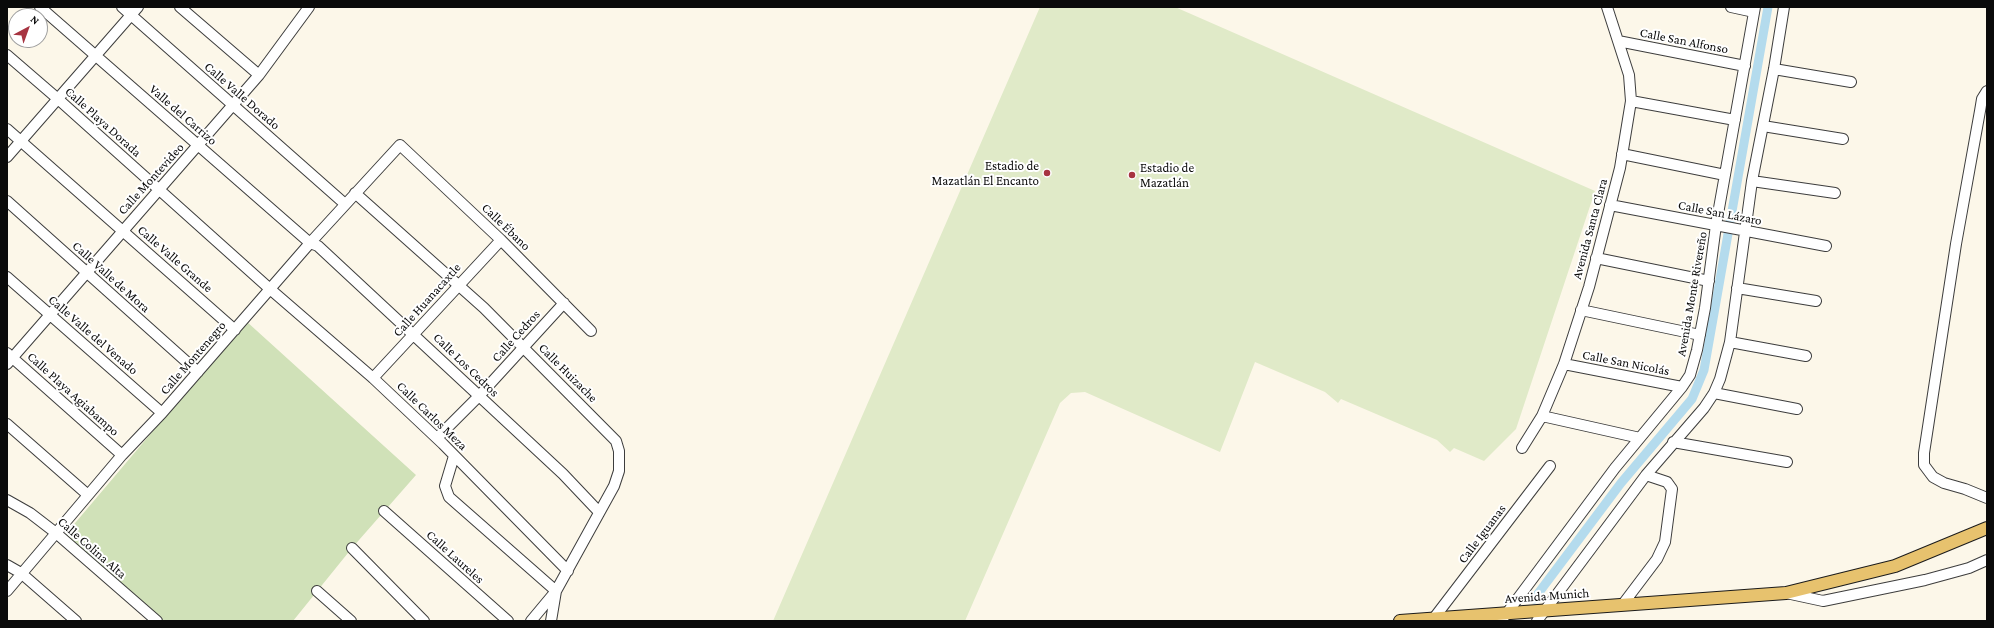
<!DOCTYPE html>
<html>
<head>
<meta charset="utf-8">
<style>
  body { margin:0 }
  #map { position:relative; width:1994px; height:628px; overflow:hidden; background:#fcf7e9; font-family:"Crimson Pro",serif }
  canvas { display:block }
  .frame { position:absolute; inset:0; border:8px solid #0a0a0a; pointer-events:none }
  .north { position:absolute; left:8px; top:8px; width:40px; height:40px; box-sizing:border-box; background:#fff; border:1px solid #9d9d9d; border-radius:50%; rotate:41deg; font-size:11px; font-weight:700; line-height:16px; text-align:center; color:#0a0a0a }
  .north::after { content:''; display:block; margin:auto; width:14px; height:18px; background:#a73441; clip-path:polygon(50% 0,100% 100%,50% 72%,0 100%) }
</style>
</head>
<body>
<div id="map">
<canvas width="1994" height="628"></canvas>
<div class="frame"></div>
<div class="north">N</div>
</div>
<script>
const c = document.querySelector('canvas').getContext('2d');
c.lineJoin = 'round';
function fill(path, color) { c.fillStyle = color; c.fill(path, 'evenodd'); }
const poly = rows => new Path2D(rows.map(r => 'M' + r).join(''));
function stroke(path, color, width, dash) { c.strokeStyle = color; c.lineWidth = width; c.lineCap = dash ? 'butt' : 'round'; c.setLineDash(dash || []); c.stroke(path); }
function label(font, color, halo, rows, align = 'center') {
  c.font = font + ' "Crimson Pro",serif'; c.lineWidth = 4; c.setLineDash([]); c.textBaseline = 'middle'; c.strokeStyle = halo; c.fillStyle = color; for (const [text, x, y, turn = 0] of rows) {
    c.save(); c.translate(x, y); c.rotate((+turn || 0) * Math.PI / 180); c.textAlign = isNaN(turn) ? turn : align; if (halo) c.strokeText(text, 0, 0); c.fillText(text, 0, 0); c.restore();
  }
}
const green = poly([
  [246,321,416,475,352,548,293,621,163,621,65,535]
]);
const pitch = poly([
  [1040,7,1175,7,1595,191,1516,429,1484,461,1454,448,1450,452,1437,440,1341,399,1338,403,1325,392,1255,362,1220,452,1085,392,1071,393,1060,403,965,621,773,621]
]);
const canal = poly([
  [1534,599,1621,483,1692,399,1704,370,1768,7]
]);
const minor = poly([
  [40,7,310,243,318,246,563,474,599,512],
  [122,7,345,204],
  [180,7,259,75],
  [1731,7,1754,12],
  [1618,41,1745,66],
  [7,55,58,99,270,289,373,378,443,444,568,571],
  [1774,69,1851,82],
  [1987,91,1982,99,1980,111,1956,244,1924,453,1924,465,1933,477,1944,483,1965,489,1987,498],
  [1631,101,1735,120],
  [1763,126,1843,139],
  [7,129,235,330],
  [1622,154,1725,175],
  [7,157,138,7],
  [1752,181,1835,193],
  [355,193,484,308,616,441,619,451,619,471,614,486,556,591,551,621],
  [7,201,198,372],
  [1610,205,1826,246],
  [1596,258,1709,281],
  [7,277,162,413],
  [1737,288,1816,301],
  [1581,310,1700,335],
  [1730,342,1806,356],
  [7,353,122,455],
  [7,364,259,75,309,7],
  [1564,364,1682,387],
  [373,378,501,240],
  [1714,393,1797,409],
  [1542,416,1640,438],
  [7,424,88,495],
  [437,438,479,396,564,303],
  [1673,442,1787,462],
  [1522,448,1542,416,1564,364,1589,287,1620,168,1631,101,1629,75,1607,7],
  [454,456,445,486,449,497,556,591],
  [7,500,30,513,56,533,157,621],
  [384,511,508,621],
  [352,548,424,621],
  [7,565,21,573,76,621],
  [7,591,122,455,162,413,310,243,400,145,501,240,591,331],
  [317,591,351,621],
  [1786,593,1823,601,1925,580,1969,568,1987,560],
  [1623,604,1657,559,1665,542,1672,489,1667,482,1646,475],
  [1434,618,1550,466],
  [531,621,556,591],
  [1501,621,1615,468,1682,387,1690,375,1697,350,1705,308,1716,225,1755,7],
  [1537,621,1646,475,1704,408,1714,393,1720,379,1730,342,1752,181,1774,69,1784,7]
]);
const major = poly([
  [1400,621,1786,593,1895,566,1987,528]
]);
const markers = [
  [1047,173,4,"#a73441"],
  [1132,175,4,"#a73441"]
];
const streetNames = [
  ["Calle San Alfonso",1684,41,11],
  ["Calle Valle Dorado",242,96,41],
  ["Valle del Carrizo",183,115,41],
  ["Calle Playa Dorada",103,122,42],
  ["Calle Montevideo",151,179,-48],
  ["Calle San Lázaro",1720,213,11],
  ["Calle Ébano",506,227,44],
  ["Avenida Santa Clara",1590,229,-75],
  ["Calle Valle Grande",175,259,41],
  ["Calle Valle de Mora",111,277,42],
  ["Avenida Monte Rivereño",1692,294,-80],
  ["Calle Huanacaxtle",427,300,-48],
  ["Calle Valle del Venado",93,335,41],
  ["Calle Cedros",516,336,-48],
  ["Calle Montenegro",193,358,-49],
  ["Calle San Nicolás",1626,363,11],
  ["Calle Los Cedros",466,365,44],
  ["Calle Huizache",568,373,45],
  ["Calle Playa Agiabampo",73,394,42],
  ["Calle Carlos Meza",432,416,44],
  ["Calle Iguanas",1482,534,-53],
  ["Calle Colina Alta",92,548,41],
  ["Calle Laureles",455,557,42],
  ["Avenida Munich",1547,596,-4]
];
const poiNames = [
  ["Estadio de",1039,166],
  ["Mazatlán El Encanto",1039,181],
  ["Estadio de",1140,168,"left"],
  ["Mazatlán",1140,183,"left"]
];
fill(green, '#d0e1b8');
fill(pitch, '#e0eac8');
stroke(canal, '#b4dbed', 9);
stroke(minor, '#3d3d3d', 12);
stroke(major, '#1b1b1b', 14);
stroke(minor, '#fff', 10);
stroke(major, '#e7c26e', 12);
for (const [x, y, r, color] of markers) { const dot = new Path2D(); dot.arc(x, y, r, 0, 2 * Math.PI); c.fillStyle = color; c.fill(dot); stroke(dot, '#fff', 1.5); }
label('13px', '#0a0a0a', '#fff', streetNames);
label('13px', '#0a0a0a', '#fff', poiNames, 'right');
</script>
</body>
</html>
